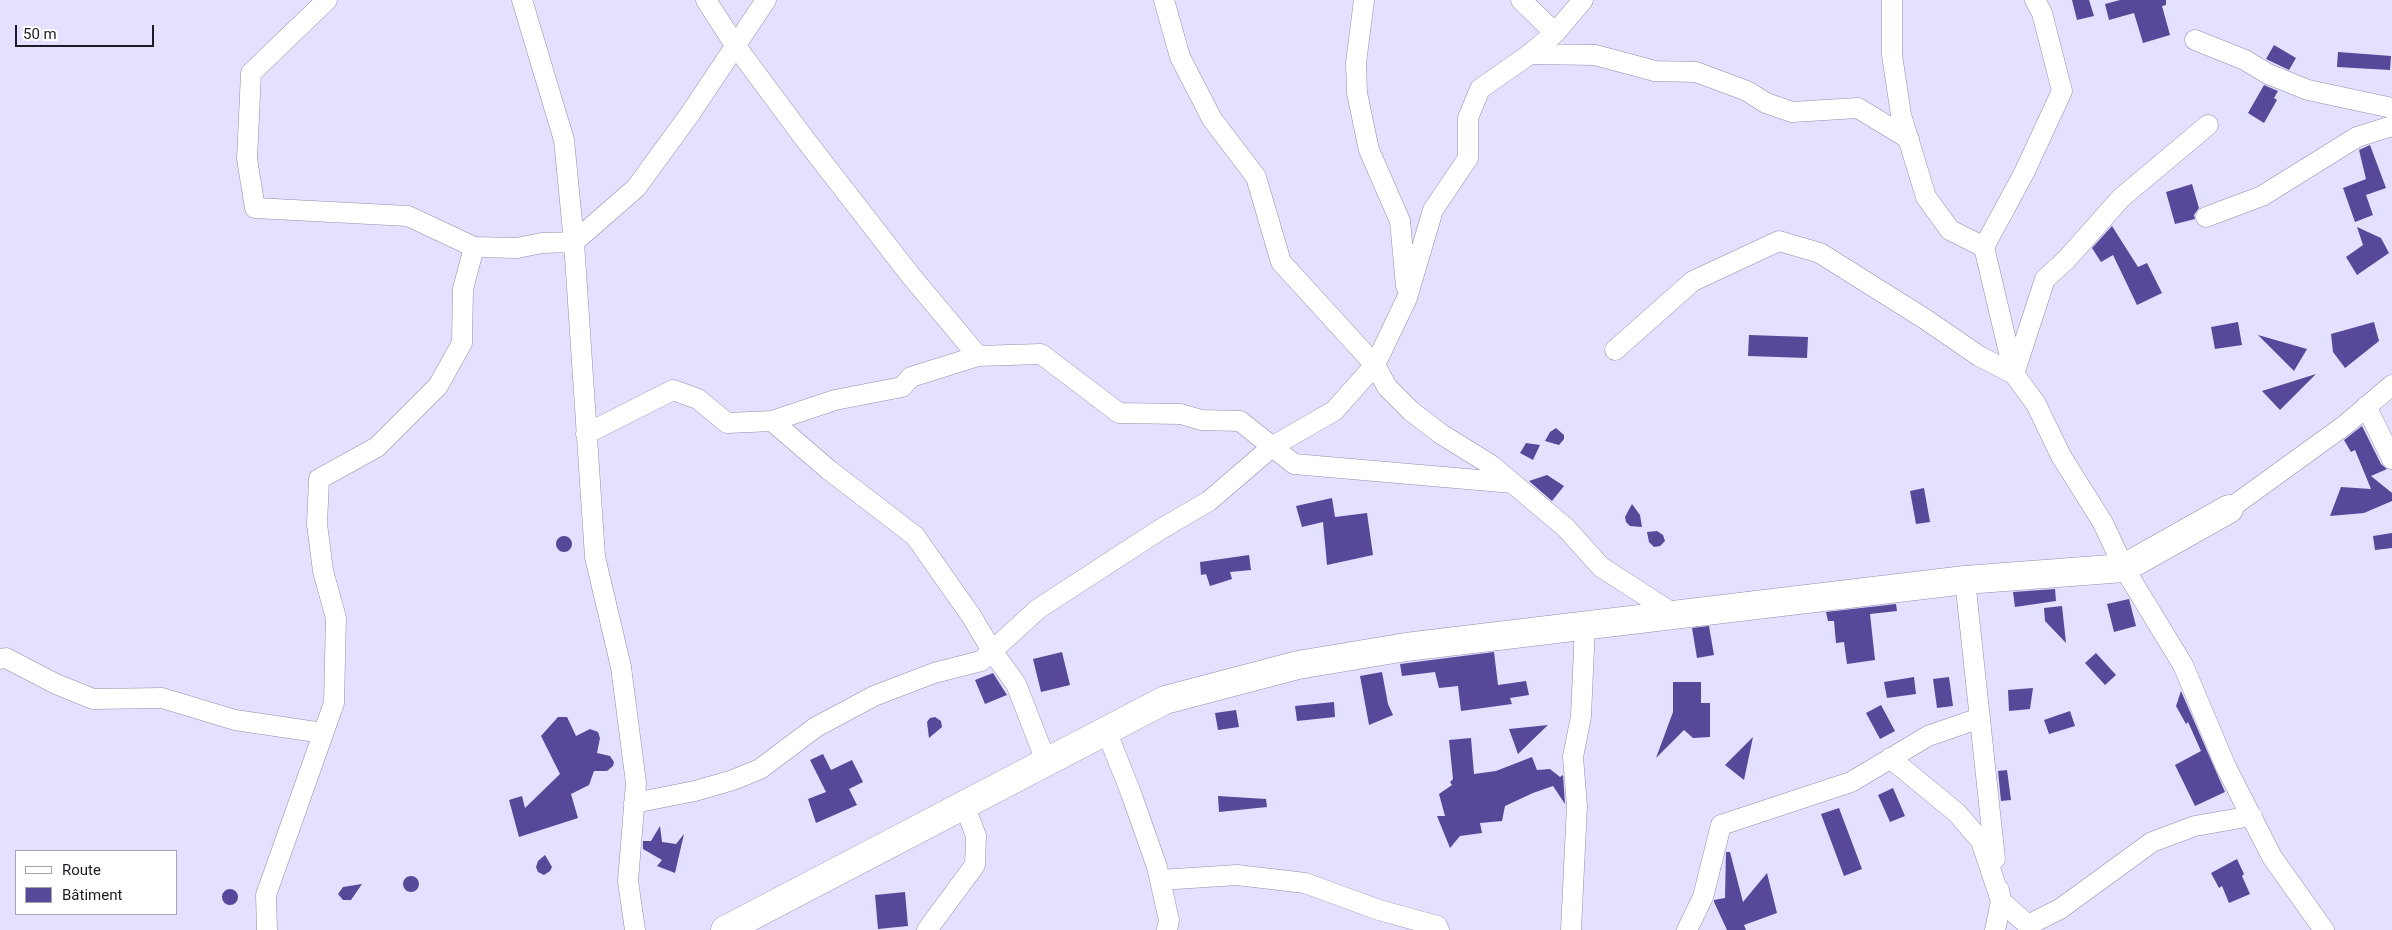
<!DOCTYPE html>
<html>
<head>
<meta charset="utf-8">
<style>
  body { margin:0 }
  #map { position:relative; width:2392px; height:930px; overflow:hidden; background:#e3e1ff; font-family:Roboto,sans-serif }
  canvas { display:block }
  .legend { position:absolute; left:15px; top:850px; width:162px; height:65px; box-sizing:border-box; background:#fff; border:1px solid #a5a4a8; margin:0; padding:6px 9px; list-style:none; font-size:15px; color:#1d1c26 }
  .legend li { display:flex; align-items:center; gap:10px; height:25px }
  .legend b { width:25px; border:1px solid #a5a4a8 }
  .scale { position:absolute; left:15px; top:25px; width:139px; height:22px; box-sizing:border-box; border:2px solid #1d1c26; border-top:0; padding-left:6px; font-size:15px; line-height:18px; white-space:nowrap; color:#1d1c26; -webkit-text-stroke:4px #fff; paint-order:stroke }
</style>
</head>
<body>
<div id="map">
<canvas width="2392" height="930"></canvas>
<ul class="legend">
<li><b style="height:6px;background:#fff"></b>Route</li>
<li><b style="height:14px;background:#574899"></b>Bâtiment</li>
</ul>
<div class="scale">50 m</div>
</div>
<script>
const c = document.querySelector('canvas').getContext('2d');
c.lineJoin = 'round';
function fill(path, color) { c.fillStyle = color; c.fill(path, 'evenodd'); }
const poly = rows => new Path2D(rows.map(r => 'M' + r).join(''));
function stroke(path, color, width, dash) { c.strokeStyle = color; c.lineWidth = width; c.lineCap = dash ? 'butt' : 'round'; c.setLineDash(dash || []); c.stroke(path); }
const building = poly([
  [2072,0,2089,0,2094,16,2077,20],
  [2120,0,2166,0,2166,5,2162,6,2170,35,2143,43,2134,13,2109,20,2105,4],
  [2274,45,2296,58,2289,70,2266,59],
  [2338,52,2391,56,2390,70,2337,67],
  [2264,85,2278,91,2274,98,2277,100,2264,123,2248,113],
  [2370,145,2386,188,2366,195,2373,215,2355,222,2343,188,2366,179,2359,150],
  [2192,184,2199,208,2194,215,2195,219,2175,224,2166,192],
  [2112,226,2138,267,2147,263,2162,293,2137,305,2113,255,2101,262,2092,248],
  [2357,227,2381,238,2389,253,2357,275,2346,257,2363,245],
  [2238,322,2242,345,2215,349,2211,327],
  [2374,322,2379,341,2345,368,2333,352,2331,334],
  [1749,335,1808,337,1807,358,1748,356],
  [2258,335,2307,349,2294,371],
  [2316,374,2280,410,2262,391],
  [2362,426,2381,464,2387,469,2371,476,2392,493,2392,501,2364,513,2330,516,2341,487,2371,489,2355,450,2351,452,2344,440],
  [1556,428,1564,435,1564,439,1559,445,1545,441,1550,432],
  [1526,443,1540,445,1533,460,1520,453],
  [1547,475,1564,486,1552,501,1529,481],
  [1924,488,1930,522,1916,524,1910,491],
  [1332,498,1335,517,1367,513,1373,555,1327,565,1323,522,1302,527,1296,506],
  [1632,504,1640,515,1642,527,1630,526,1626,522,1625,517],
  [1657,531,1663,535,1665,541,1660,546,1654,547,1649,542,1647,532],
  [2392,533,2392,548,2375,550,2373,536],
  '556 544a8 8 0 1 1 16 0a8 8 0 1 1-16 0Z',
  [1249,555,1251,570,1230,572,1232,579,1210,586,1206,574,1201,575,1200,562],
  [2055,589,2056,601,2015,607,2013,592],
  [2129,599,2136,626,2114,632,2107,604],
  [1896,604,1897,611,1870,614,1875,660,1847,664,1844,642,1836,643,1834,621,1828,621,1826,612],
  [2062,606,2066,643,2045,621,2044,608],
  [1709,626,1714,655,1697,658,1692,628],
  [1062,652,1070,685,1041,692,1033,659],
  [1494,652,1498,685,1526,681,1529,695,1510,698,1512,704,1461,711,1458,686,1439,688,1435,672,1402,676,1400,664],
  [2096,653,2116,675,2105,685,2085,663],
  [1382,672,1388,704,1393,715,1369,725,1360,676],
  [993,673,1007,695,985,704,975,680],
  [1914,677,1916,694,1887,698,1884,682],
  [1949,677,1953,706,1937,708,1933,679],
  [1673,682,1701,682,1701,703,1710,703,1710,737,1693,738,1684,730,1656,758,1673,712],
  [2033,688,2030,709,2009,711,2008,690],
  [2181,691,2225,792,2195,806,2175,765,2201,751,2188,722,2186,724,2176,706],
  [1334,702,1335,717,1297,721,1295,706],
  [1881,705,1895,731,1880,739,1866,713],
  [1236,710,1239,727,1218,730,1215,713],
  [2070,711,2075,726,2049,734,2044,720],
  [558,717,567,717,576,736,590,729,598,732,600,738,597,753,610,756,614,762,613,766,607,771,594,771,589,785,571,794,578,818,519,837,509,800,522,796,525,808,560,774,541,736],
  [935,717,941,721,942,727,929,738,927,722,930,718],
  [1548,725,1518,754,1509,729],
  [1753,737,1744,780,1725,765],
  [1471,738,1474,774,1496,771,1532,757,1537,770,1550,769,1560,777,1563,775,1565,804,1553,786,1533,793,1505,806,1502,821,1480,823,1482,833,1460,836,1450,848,1437,816,1445,816,1439,794,1452,785,1450,782,1453,779,1449,740],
  [823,754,831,770,852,760,863,782,849,789,857,805,816,823,808,799,826,792,810,760],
  [2007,770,2011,800,2001,801,1998,771],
  [1893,788,1905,816,1890,822,1878,795],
  [1218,796,1266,799,1267,807,1219,812],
  [1839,808,1862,869,1844,876,1821,814],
  [660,826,662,842,676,844,684,834,675,873,657,866,662,860,643,849,643,841,651,841],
  [1726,852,1730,852,1743,902,1767,873,1777,913,1744,925,1746,930,1727,930,1714,902,1714,900,1725,898],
  [545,855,552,867,550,871,544,875,538,872,536,867,538,861],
  [2237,859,2244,874,2242,876,2250,894,2229,903,2222,886,2219,888,2211,873],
  '403 884a8 8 0 1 1 16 0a8 8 0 1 1-16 0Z',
  [362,884,351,900,343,900,338,894,343,887],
  '222 897a8 8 0 1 1 16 0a8 8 0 1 1-16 0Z',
  [905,892,908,926,878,929,875,895]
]);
const street = poly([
  [327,0,251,73,247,159,255,208,408,216,474,247],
  [522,0,564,140,574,242,595,557,621,667,636,783,628,881,635,930],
  [706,0,735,45,804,138,911,276,978,356],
  [1364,0,1356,63,1357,93,1369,150,1400,221,1406,286],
  [1521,0,1555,33],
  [1583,0,1555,33,1530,54,1480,89,1468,118,1468,158,1433,210,1407,298,1375,365,1387,387,1411,411,1441,434,1491,465,1566,528,1601,567,1674,614],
  [1892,0,1892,55,1901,115,1926,197,1950,230,1984,247],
  [2195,40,2245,60,2268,74,2308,90,2392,108],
  [1530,54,1595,55,1655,71,1696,72,1747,91,1766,103,1792,112,1858,108,1909,139],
  [2206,217,2262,196,2357,137,2392,126],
  [1615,350,1693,281,1779,241,1820,253,1925,319,1979,356,2014,374,2036,404,2061,456,2103,523,2124,568,2183,665,2226,767,2272,857,2324,930],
  [2014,374,1984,247,2024,173,2062,91,2042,13,2035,0],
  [2014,374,2045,279,2066,260,2121,198,2208,125],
  [2366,406,2392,459],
  [772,421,829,470,915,536,972,617,992,651,1016,684,1046,761],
  [586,434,673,390,698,399,727,423,772,421,835,400,902,387,911,377,978,356,1041,354,1119,413,1181,414,1201,420,1240,421,1294,464,1513,483],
  [2229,509,2345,425,2392,385],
  [1965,580,1995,859],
  [0,659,6,658,56,684,93,699,162,698,235,720,323,733],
  [1106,730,1131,793,1157,867,1169,920,1167,930],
  [1890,758,1957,813,1981,841,2001,901,2028,925,2060,909,2152,842,2195,826,2252,816],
  [634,803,695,791,733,780,760,769,816,727,874,696,934,673,981,661,1038,609,1161,529,1209,501,1273,446,1334,411,1375,365,1281,262,1256,177,1212,119,1180,57,1164,0],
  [1160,880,1237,875,1305,883,1379,910,1437,926,1439,930],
  [267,930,266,895,334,703,336,618,323,571,317,524,319,479,377,447,438,386,462,343,463,289,474,247,517,248,542,243,574,242,636,188,690,114,766,0],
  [927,930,975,865,976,836,964,804],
  [1571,930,1577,806,1573,757,1581,716,1585,625],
  [1687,930,1703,897,1721,825,1851,782,1928,736,1980,718],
  [1995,930,2001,901,1999,890]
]);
const secondary = poly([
  [725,930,1165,700,1298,665,1406,647,1965,580,2124,568,2229,509]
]);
fill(building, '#574899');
stroke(street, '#908eaa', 21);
stroke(secondary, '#908eaa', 29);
stroke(street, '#fff', 20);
stroke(secondary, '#fff', 28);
</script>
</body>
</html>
